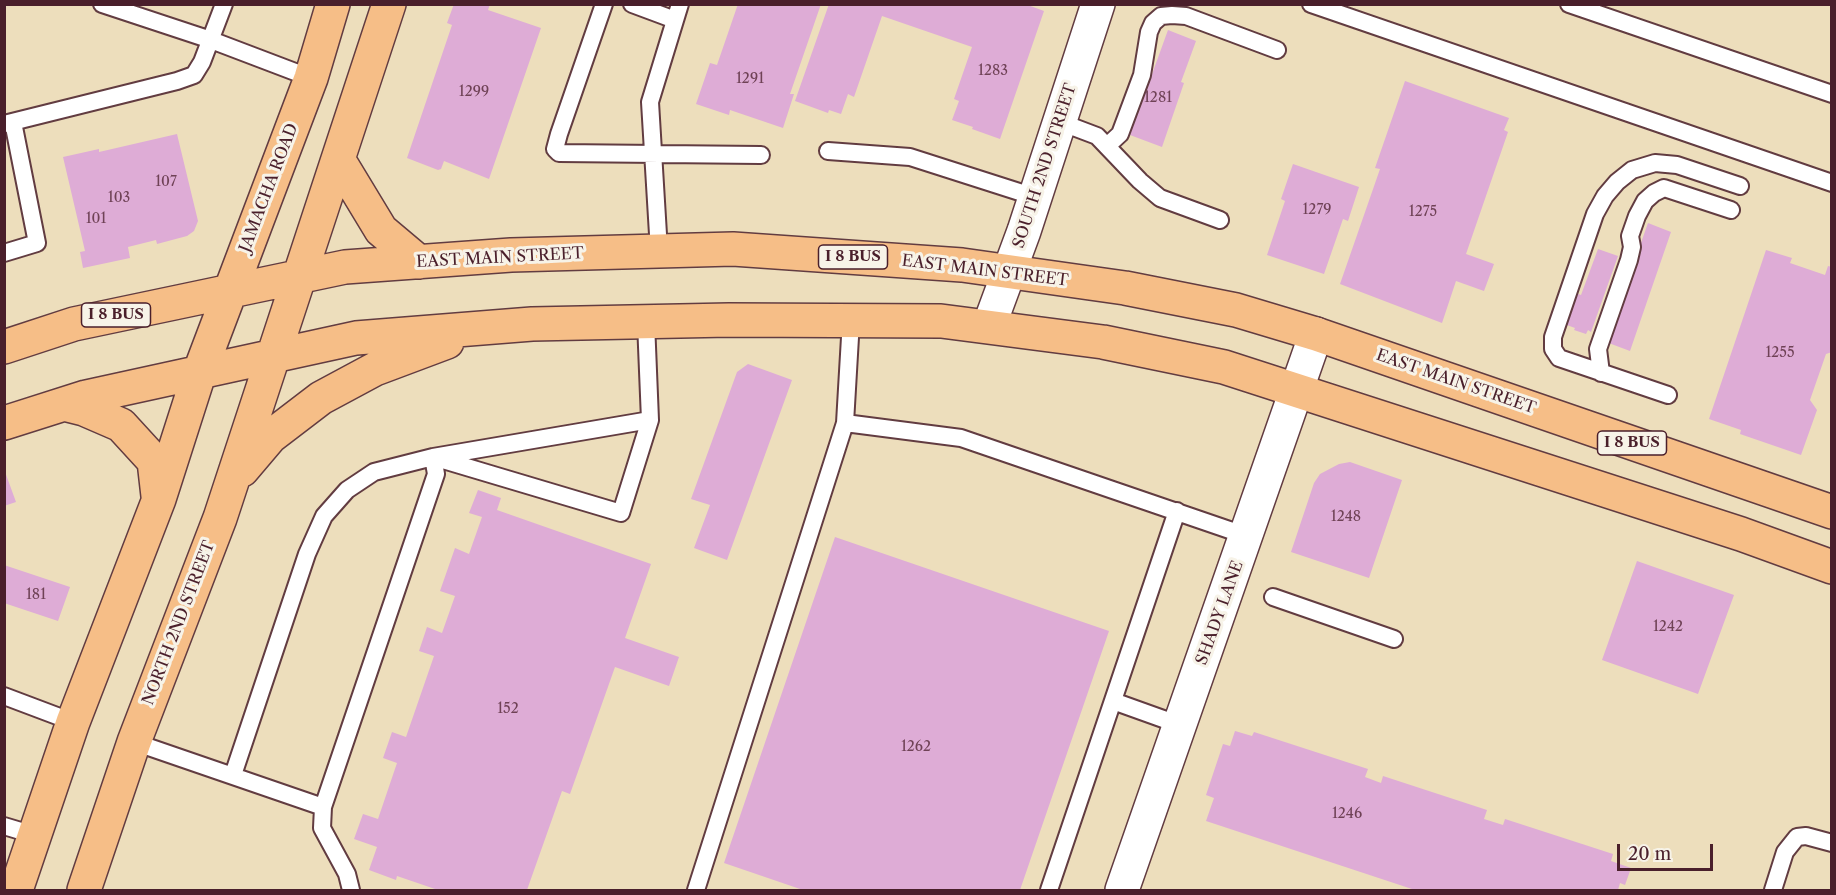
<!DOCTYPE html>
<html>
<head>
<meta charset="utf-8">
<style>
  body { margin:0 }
  #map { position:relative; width:1836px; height:895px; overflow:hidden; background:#eddebc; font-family:"Libre Caslon Text",serif }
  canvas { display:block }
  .frame { position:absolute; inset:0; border:6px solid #4a1f2b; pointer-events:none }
  .scale { position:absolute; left:1617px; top:844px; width:96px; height:27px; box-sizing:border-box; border:3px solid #4a1f2b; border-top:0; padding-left:8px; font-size:18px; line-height:21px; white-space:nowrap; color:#4a1f2b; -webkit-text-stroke:4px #f7f3e8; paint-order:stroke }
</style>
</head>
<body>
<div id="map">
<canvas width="1836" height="895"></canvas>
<div class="frame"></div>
<div class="scale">20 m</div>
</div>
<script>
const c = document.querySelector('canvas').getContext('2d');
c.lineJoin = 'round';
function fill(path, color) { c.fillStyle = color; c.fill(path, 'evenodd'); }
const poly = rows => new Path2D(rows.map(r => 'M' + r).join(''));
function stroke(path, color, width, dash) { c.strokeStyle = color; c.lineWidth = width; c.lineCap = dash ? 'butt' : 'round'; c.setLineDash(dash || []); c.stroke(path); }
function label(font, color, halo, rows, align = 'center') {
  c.font = font + ' "Libre Caslon Text",serif'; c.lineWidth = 6; c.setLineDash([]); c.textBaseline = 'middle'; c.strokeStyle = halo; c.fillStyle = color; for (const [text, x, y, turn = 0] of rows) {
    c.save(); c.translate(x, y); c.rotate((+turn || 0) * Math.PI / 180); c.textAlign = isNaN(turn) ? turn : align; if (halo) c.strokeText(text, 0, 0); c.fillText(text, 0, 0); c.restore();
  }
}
const building = poly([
  [454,4,490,4,488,10,541,28,489,179,444,161,441,169,438,170,407,158,452,25,447,23],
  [738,4,821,4,790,94,794,94,783,128,730,110,729,115,696,104,710,63,717,65],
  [829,4,1025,4,1044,11,1000,139,972,129,973,127,952,120,959,101,954,99,972,47,882,16,854,97,848,94,841,114,829,110,828,113,795,101],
  [1168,30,1196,41,1181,82,1184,83,1162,147,1130,135,1138,109,1141,87,1147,88],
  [1405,81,1509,118,1504,130,1508,132,1466,254,1494,264,1484,291,1456,281,1442,323,1340,284,1380,169,1375,168],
  [177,134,198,221,194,231,187,236,157,244,156,240,128,247,130,258,83,268,80,252,85,251,63,157,99,149,99,152],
  [1293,164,1359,187,1348,221,1343,219,1324,274,1267,255,1285,201,1281,199],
  [1648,223,1671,232,1630,351,1606,342],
  [1598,249,1618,256,1591,332,1588,330,1586,334,1574,330,1575,328,1564,324,1575,293,1581,295],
  [1766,250,1792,258,1790,263,1825,275,1828,266,1832,267,1832,352,1826,354,1810,400,1817,410,1801,455,1740,434,1741,430,1709,419],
  [748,364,792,380,727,560,694,548,710,505,691,499,737,372],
  [1350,462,1402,480,1369,578,1291,552,1314,483,1320,474,1339,464],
  [4,469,16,502,4,506],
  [478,490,501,498,497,510,651,564,625,638,679,657,669,686,615,667,570,794,562,791,527,890,438,890,397,876,396,880,369,870,377,847,354,839,363,814,378,819,397,763,383,758,392,732,406,737,434,656,419,651,427,627,442,633,455,596,440,591,455,548,469,554,482,517,469,513],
  [835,537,1109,631,1020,890,803,890,724,863],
  [1637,561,1734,595,1698,694,1602,660],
  [4,565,70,587,58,621,4,603],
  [1235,731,1252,736,1254,732,1368,769,1365,777,1381,783,1383,776,1487,810,1484,819,1503,825,1505,819,1613,854,1611,861,1631,868,1625,885,1620,883,1618,890,1415,890,1206,821,1214,798,1206,795,1223,744,1230,746]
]);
const service = poly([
  [102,4,211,40,311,78],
  [604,4,559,134,555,149,559,153,761,155],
  [632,4,675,20],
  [1311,4,1832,183],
  [1569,4,1832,94],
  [1060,122,1097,136,1140,181,1160,198,1220,220],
  [4,124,177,81,194,75,202,62,224,4],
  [1107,146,1120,134,1142,75,1149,32,1153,23,1161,16,1172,15,1186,16,1277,50],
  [828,151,910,157,1035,197],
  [659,251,650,102,680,4],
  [4,253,37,243,13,122],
  [851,320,845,423,961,438,1247,536],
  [646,322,650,420],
  [1601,373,1598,349,1629,260,1632,247,1630,236,1637,216,1645,201,1654,193,1664,188,1731,210],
  [1668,395,1559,358,1553,349,1553,337,1595,214,1605,196,1617,182,1632,170,1655,163,1677,165,1740,186],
  [650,420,621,513,433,457,650,420],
  [1273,597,1394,639],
  [4,696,73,722],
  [1113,701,1180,725],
  [134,742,323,807,436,474,433,457,374,472,347,490,324,516,307,554,233,775],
  [323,807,322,828,347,874,351,890],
  [4,826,34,835],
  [696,890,845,423],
  [1049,890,1177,511],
  [1773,890,1785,852,1797,837,1806,836,1832,843]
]);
const minor = poly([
  [989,326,1024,231,1098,4],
  [1122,890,1316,334]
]);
const primary = poly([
  [338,159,381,230,419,262],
  [4,347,74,324,345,267,511,255,733,249,962,265,1125,288,1236,310,1316,334,1832,512],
  [64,404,84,409,121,425,154,461,158,496],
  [4,423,86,397,356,338,532,324,729,320,941,321,1103,342,1224,367,1741,534,1832,567],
  [242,470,270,437,321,398,375,369,447,342],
  [16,890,73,722,159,499,200,371,311,78,333,4],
  [84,890,134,742,220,518,389,4]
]);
const numberNames = [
  ["1283",993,71],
  ["1291",750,79],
  ["1299",474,92],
  ["1281",1158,98],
  ["107",166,182],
  ["103",119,198],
  ["1279",1317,210],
  ["1275",1423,212],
  ["101",96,219],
  ["1255",1780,353],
  ["1248",1346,517],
  ["181",36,595],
  ["1242",1668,627],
  ["152",508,709],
  ["1262",916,747],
  ["1246",1347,814]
];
const shields = [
  [853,257,69],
  [116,315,69],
  [1632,443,69]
];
const shieldNames = [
  ["I 8 BUS",853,257],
  ["I 8 BUS",116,315],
  ["I 8 BUS",1632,443]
];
const streetNames = [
  ["SOUTH 2ND STREET",1045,166,-72],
  ["JAMACHA ROAD",269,188,-69],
  ["EAST MAIN STREET",500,258,-3],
  ["EAST MAIN STREET",985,271,7],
  ["EAST MAIN STREET",1456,382,19],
  ["SHADY LANE",1220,613,-70],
  ["NORTH 2ND STREET",179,623,-69]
];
fill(building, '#deacd6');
stroke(service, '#623c41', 20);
stroke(minor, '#623c41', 36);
stroke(primary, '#623c41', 36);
stroke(service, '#fff', 16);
stroke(minor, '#fff', 33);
stroke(primary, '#f6be87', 33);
label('14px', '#6f4256', null, numberNames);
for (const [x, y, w] of shields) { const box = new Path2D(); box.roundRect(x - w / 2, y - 12, w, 24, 4.5); c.fillStyle = '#f7f3e8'; c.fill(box); stroke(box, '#4a1f2b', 1.5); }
label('bold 15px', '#4a1f2b', null, shieldNames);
label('16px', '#4a1f2b', '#f7f3e8', streetNames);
</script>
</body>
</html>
